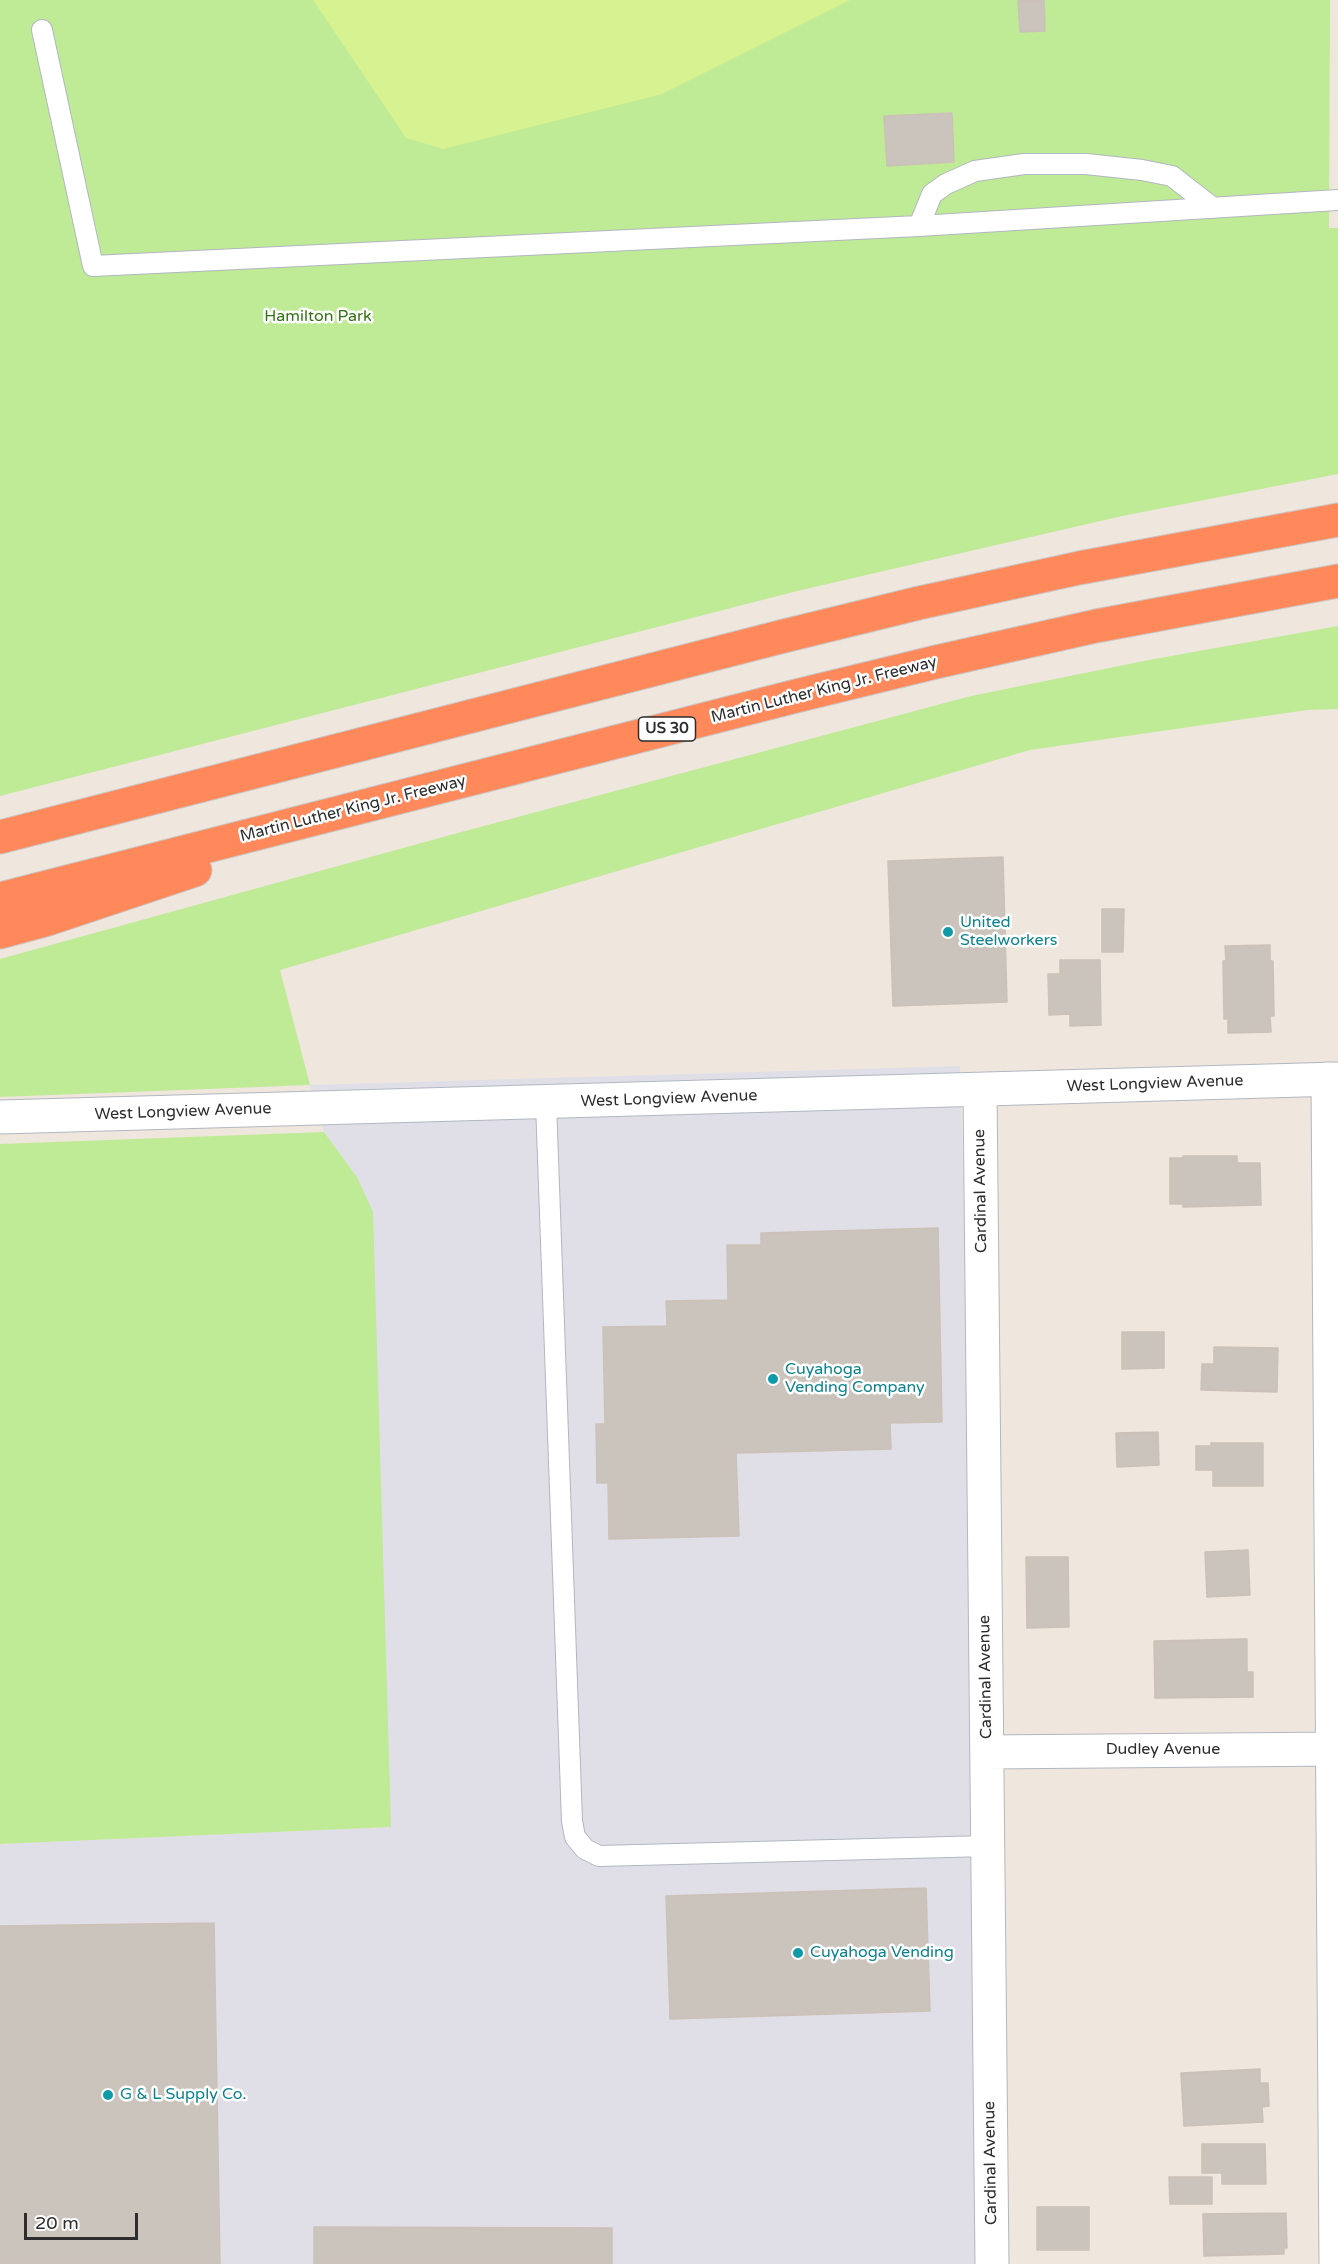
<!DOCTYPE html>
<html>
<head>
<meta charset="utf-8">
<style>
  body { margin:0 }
  #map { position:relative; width:1338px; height:2264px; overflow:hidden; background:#efe6de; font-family:"Varela Round",sans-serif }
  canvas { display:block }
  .scale { position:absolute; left:24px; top:2213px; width:114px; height:27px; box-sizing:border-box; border:3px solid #2d2d2d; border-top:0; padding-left:8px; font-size:18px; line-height:21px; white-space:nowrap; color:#2d2d2d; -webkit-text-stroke:4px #fff; paint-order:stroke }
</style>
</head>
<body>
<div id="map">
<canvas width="1338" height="2264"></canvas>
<div class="scale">20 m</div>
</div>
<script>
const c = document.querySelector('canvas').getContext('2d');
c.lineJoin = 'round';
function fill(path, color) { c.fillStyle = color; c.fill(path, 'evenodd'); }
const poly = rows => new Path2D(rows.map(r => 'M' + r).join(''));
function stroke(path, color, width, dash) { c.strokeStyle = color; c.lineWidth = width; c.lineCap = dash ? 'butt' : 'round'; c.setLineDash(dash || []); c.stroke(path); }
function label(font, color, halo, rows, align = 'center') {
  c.font = font + ' "Varela Round",sans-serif'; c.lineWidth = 5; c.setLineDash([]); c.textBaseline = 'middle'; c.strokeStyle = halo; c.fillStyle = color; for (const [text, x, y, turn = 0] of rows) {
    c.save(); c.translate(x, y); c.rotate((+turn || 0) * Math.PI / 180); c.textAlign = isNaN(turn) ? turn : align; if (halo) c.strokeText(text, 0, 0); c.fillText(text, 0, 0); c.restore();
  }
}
const industrial = poly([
  [960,1066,972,1474,979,2264,0,2264,0,1844,391,1827,357,1177,324,1132,310,1085]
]);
const green = poly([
  [0,0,1330,0,1329,228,1338,228,1338,474,1122,516,797,591,0,796],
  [1338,626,1338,709,1307,710,1030,750,280,970,310,1085,0,1097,0,959,454,834,971,696,1149,660],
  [324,1132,357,1177,373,1212,391,1827,0,1844,0,1144]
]);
const pitch = poly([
  [313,0,850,0,662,94,443,149,406,138]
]);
const building = poly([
  [1044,0,1045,31,1020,32,1018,1,1044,0],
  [952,113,954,162,887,166,884,116,952,113],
  [1003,857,1007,1002,893,1006,888,861,1003,857],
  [1102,909,1124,909,1123,952,1102,952,1102,909],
  [1270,945,1270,961,1273,961,1274,1016,1270,1016,1271,1032,1228,1033,1228,1019,1224,1019,1223,961,1226,961,1225,946,1270,945],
  [1060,960,1100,960,1101,1025,1070,1026,1070,1014,1049,1015,1048,974,1060,974,1060,960],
  [1183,1156,1237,1156,1237,1163,1260,1163,1261,1205,1183,1207,1183,1204,1170,1204,1170,1158,1183,1158,1183,1156],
  [938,1228,942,1422,890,1423,891,1449,736,1453,739,1536,609,1539,608,1483,597,1483,596,1424,605,1424,603,1327,667,1326,666,1301,728,1300,727,1245,761,1245,761,1233,938,1228],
  [1122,1332,1164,1332,1164,1368,1122,1369,1122,1332],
  [1214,1347,1278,1348,1277,1392,1201,1390,1202,1364,1214,1364,1214,1347],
  [1158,1432,1159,1465,1117,1467,1116,1433,1158,1432],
  [1211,1443,1263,1443,1263,1486,1213,1486,1213,1470,1196,1470,1196,1446,1211,1446,1211,1443],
  [1248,1550,1250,1595,1207,1597,1205,1552,1248,1550],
  [1026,1557,1068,1557,1069,1627,1027,1628,1026,1557],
  [1247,1639,1247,1672,1253,1672,1253,1697,1155,1698,1154,1641,1247,1639],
  [926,1888,930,2011,670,2019,666,1896,926,1888],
  [214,1923,220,2264,0,2264,0,1926,214,1923],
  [1260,2069,1260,2083,1268,2083,1269,2106,1262,2107,1263,2122,1184,2126,1181,2073,1260,2069],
  [1202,2144,1265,2144,1266,2184,1222,2184,1222,2173,1202,2173,1202,2144],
  [1169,2177,1212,2177,1212,2204,1170,2204,1169,2177],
  [1037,2207,1089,2207,1089,2250,1037,2250,1037,2207],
  [1286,2213,1287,2248,1284,2248,1284,2254,1204,2256,1203,2214,1286,2213],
  [314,2227,612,2228,612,2264,314,2264,314,2227]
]);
const lane = poly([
  [42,30,93,266,919,226,1338,200],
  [919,226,932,194,946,184,975,171,1024,164,1086,164,1142,170,1172,176,1213,208],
  [546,1103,572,1821,575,1837,585,1849,599,1856,988,1846]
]);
const street = poly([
  [1328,1079,1336,2264],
  [980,1090,992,2264],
  [987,1752,1338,1749]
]);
const secondary = poly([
  [0,1117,1338,1079]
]);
const highway = poly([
  [0,837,784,636,919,603,1079,568,1338,520],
  [0,899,796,696,936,662,1096,626,1338,581],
  [0,932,48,919,195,870]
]);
const markers = [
  [948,932,6,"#0f9aa8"],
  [773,1379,6,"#0f9aa8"],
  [798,1953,6,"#0f9aa8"],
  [108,2095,6,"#0f9aa8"]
];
const shields = [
  [667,729,57]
];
const shieldNames = [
  ["US 30",667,729]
];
const parkNames = [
  ["Hamilton Park",318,317]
];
const streetNames = [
  ["Martin Luther King Jr. Freeway",824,690,-14],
  ["Martin Luther King Jr. Freeway",353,809,-14],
  ["West Longview Avenue",1155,1084,-2],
  ["West Longview Avenue",669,1099,-2],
  ["West Longview Avenue",183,1112,-2],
  ["Cardinal Avenue",981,1191,-91],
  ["Cardinal Avenue",986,1677,-91],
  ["Dudley Avenue",1163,1750],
  ["Cardinal Avenue",991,2163,-91]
];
const cultureNames = [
  ["United",960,923],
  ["Steelworkers",960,941],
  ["Cuyahoga",785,1370],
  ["Vending Company",785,1388],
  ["Cuyahoga Vending",810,1953],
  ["G & L Supply Co.",120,2095]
];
fill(industrial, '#e0dfe8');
fill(green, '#bfea96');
fill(pitch, '#d7f291');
fill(building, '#cbc4bd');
stroke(building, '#cbc1b7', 1.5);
stroke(lane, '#b2b7c1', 22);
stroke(street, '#b2b7c1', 35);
stroke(secondary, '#b2b7c1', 35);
stroke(highway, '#c8c8c8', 35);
stroke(lane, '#fff', 20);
stroke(street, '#fff', 33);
stroke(secondary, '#fff', 33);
stroke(highway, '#ff895a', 33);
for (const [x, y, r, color] of markers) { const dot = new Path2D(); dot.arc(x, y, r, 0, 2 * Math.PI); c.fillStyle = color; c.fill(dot); stroke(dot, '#fff', 2); }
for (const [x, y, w] of shields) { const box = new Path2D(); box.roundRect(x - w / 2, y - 12, w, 24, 4.5); c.fillStyle = '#fff'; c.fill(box); stroke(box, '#2d2d2d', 1.5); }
label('bold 15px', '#2d2d2d', null, shieldNames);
label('16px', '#357314', '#fff', parkNames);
label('16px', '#2d2d2d', '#fff', streetNames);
label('16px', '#0d838f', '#fff', cultureNames, 'left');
</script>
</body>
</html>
